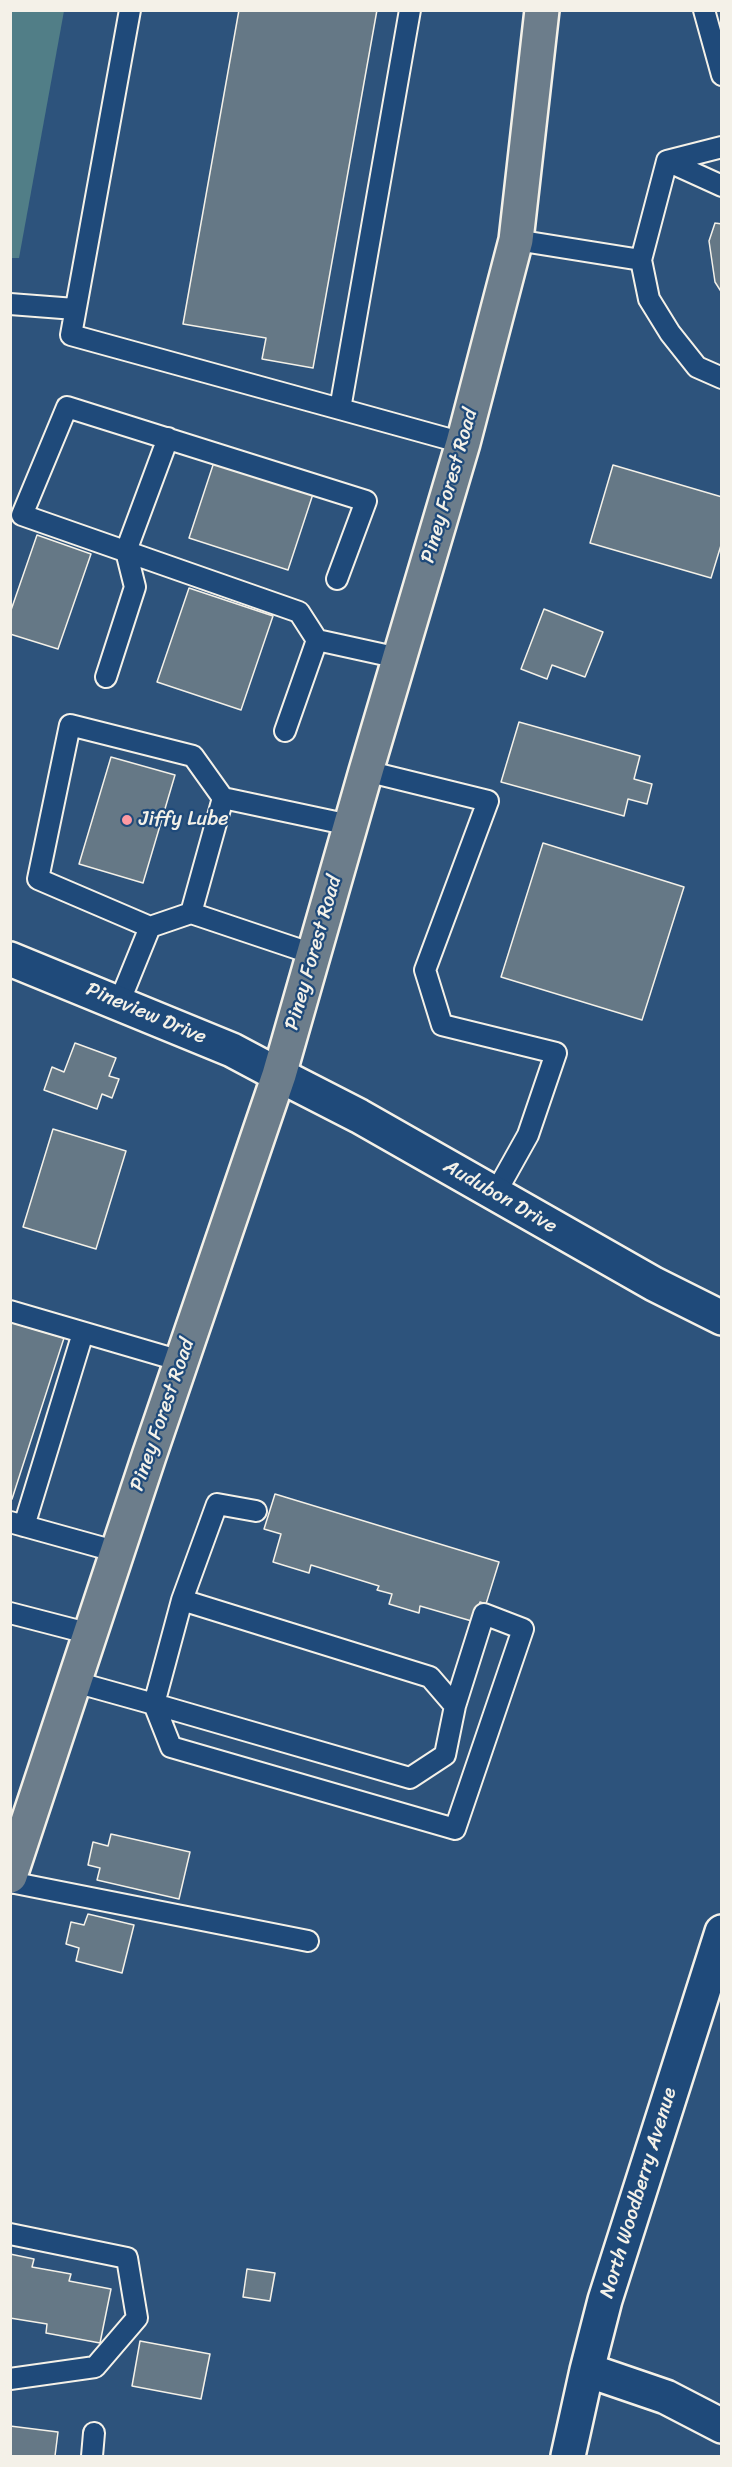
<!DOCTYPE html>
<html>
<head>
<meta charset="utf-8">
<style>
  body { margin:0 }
  #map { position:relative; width:732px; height:2467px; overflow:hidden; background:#2d537c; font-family:Sriracha,sans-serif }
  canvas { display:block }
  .frame { position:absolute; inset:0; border:12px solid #f4f1e8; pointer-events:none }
</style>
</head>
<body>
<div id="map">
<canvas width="732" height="2467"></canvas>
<div class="frame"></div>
</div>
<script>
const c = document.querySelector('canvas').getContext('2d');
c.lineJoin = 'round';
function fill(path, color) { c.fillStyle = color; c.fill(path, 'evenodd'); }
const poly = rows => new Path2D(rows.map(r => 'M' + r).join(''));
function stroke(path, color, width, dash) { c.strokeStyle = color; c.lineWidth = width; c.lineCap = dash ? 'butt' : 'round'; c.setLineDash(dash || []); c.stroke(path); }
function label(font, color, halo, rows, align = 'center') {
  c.font = font + ' Sriracha,sans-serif'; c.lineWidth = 4.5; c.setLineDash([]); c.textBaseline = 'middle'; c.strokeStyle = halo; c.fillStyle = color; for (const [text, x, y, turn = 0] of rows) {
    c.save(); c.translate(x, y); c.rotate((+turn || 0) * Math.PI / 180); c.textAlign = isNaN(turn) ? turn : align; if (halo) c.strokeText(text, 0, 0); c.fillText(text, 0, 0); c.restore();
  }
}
const green = poly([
  [10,11,64,11,19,258,11,258]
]);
const building = poly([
  [239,10,377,10,313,368,262,359,266,338,183,324,239,10],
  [715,223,722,224,722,293,715,282,709,241,715,223],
  [214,462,313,494,288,570,189,538,214,462],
  [613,465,722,497,722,542,711,578,590,543,613,465],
  [37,535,91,554,58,649,10,634,10,613,37,535],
  [189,588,273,616,241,710,157,682,189,588],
  [544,609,603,632,585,677,552,665,547,679,521,669,544,609],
  [519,722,640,756,634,779,652,784,647,804,628,799,624,816,501,782,519,722],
  [111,757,175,775,143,883,79,864,111,757],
  [543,843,684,887,642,1020,501,977,543,843],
  [75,1043,116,1058,109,1076,119,1079,112,1098,102,1094,97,1109,44,1090,52,1067,64,1072,75,1043],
  [53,1129,126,1151,96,1249,23,1227,53,1129],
  [10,1322,64,1338,12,1499,10,1498,10,1322],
  [275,1494,499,1562,486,1604,480,1602,475,1622,420,1606,419,1613,389,1604,392,1594,377,1590,379,1586,311,1565,309,1573,273,1562,281,1534,264,1529,275,1494],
  [111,1834,190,1852,179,1899,97,1880,100,1868,88,1865,93,1842,108,1846,111,1834],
  [88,1914,134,1925,122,1973,76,1961,79,1948,66,1944,71,1922,84,1925,88,1914],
  [10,2254,34,2259,32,2267,71,2274,69,2281,111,2289,100,2343,46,2333,47,2324,10,2318,10,2254],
  [247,2269,275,2273,270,2301,243,2297,247,2269],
  [140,2341,210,2354,201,2399,132,2386,140,2341],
  [10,2426,58,2432,55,2456,10,2456,10,2426]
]);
const lane = poly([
  [130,10,71,335,340,409],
  [410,10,340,409,463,443],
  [704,10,722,75],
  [667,161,722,186],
  [516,240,641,260,649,299,670,333,697,367,722,378],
  [641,260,667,161,722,147],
  [10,304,75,309],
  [337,579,366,501,67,407,22,515,299,612,317,640,399,658],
  [106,677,135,587,126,551,168,438],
  [285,731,317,640],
  [366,771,488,801,425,970,442,1025,556,1053,528,1135,495,1194],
  [191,913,223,798],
  [313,954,191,913,150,927,38,879,70,725,193,756,223,798,350,825],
  [119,1003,150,927],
  [10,1311,181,1361],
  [10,1522,118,1552],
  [24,1526,83,1333],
  [182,1600,217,1504,256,1511],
  [10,1613,91,1634],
  [75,1682,154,1704,410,1778,445,1755,455,1706,430,1677,182,1600,154,1704,171,1747,455,1829,523,1629,484,1614,455,1706],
  [10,1882,308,1941],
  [10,2234,127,2258,137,2318,95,2367,10,2379],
  [92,2456,94,2433]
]);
const street = poly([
  [10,959,232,1050,279,1075],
  [587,2370,666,2397,722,2426],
  [568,2456,587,2370,605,2300,722,1932]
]);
const secondary = poly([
  [279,1075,359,1116,654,1284,722,1318]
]);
const primary = poly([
  [10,1876,149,1456,279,1075,366,771,463,443,516,240,542,10]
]);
const markers = [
  [127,820,6,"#ff9aa2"]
];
const streetNames = [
  ["Piney Forest Road",450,486,-74],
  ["Piney Forest Road",314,953,-74],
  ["Pineview Drive",146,1014,23],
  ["Audubon Drive",500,1197,30],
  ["Piney Forest Road",163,1415,-71],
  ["North Woodberry Avenue",639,2193,-73]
];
const poiNames = [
  ["Jiffy Lube",139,820]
];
fill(green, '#517e87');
fill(building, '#657886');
stroke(building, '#f4f1e8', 1.5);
stroke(lane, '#f4f1e8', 24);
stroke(street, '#f4f1e8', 38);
stroke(secondary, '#f4f1e8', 38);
stroke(primary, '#f4f1e8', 38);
stroke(lane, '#1f4a7a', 20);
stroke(street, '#1f4a7a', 33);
stroke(secondary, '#1f4a7a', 33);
stroke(primary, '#6c7d8b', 33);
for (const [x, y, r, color] of markers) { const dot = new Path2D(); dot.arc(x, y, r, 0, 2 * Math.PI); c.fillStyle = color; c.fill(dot); stroke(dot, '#1f4a7a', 2); }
label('20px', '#f4f1e8', '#1f4a7a', streetNames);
label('20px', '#f4f1e8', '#1f4a7a', poiNames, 'left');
</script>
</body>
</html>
